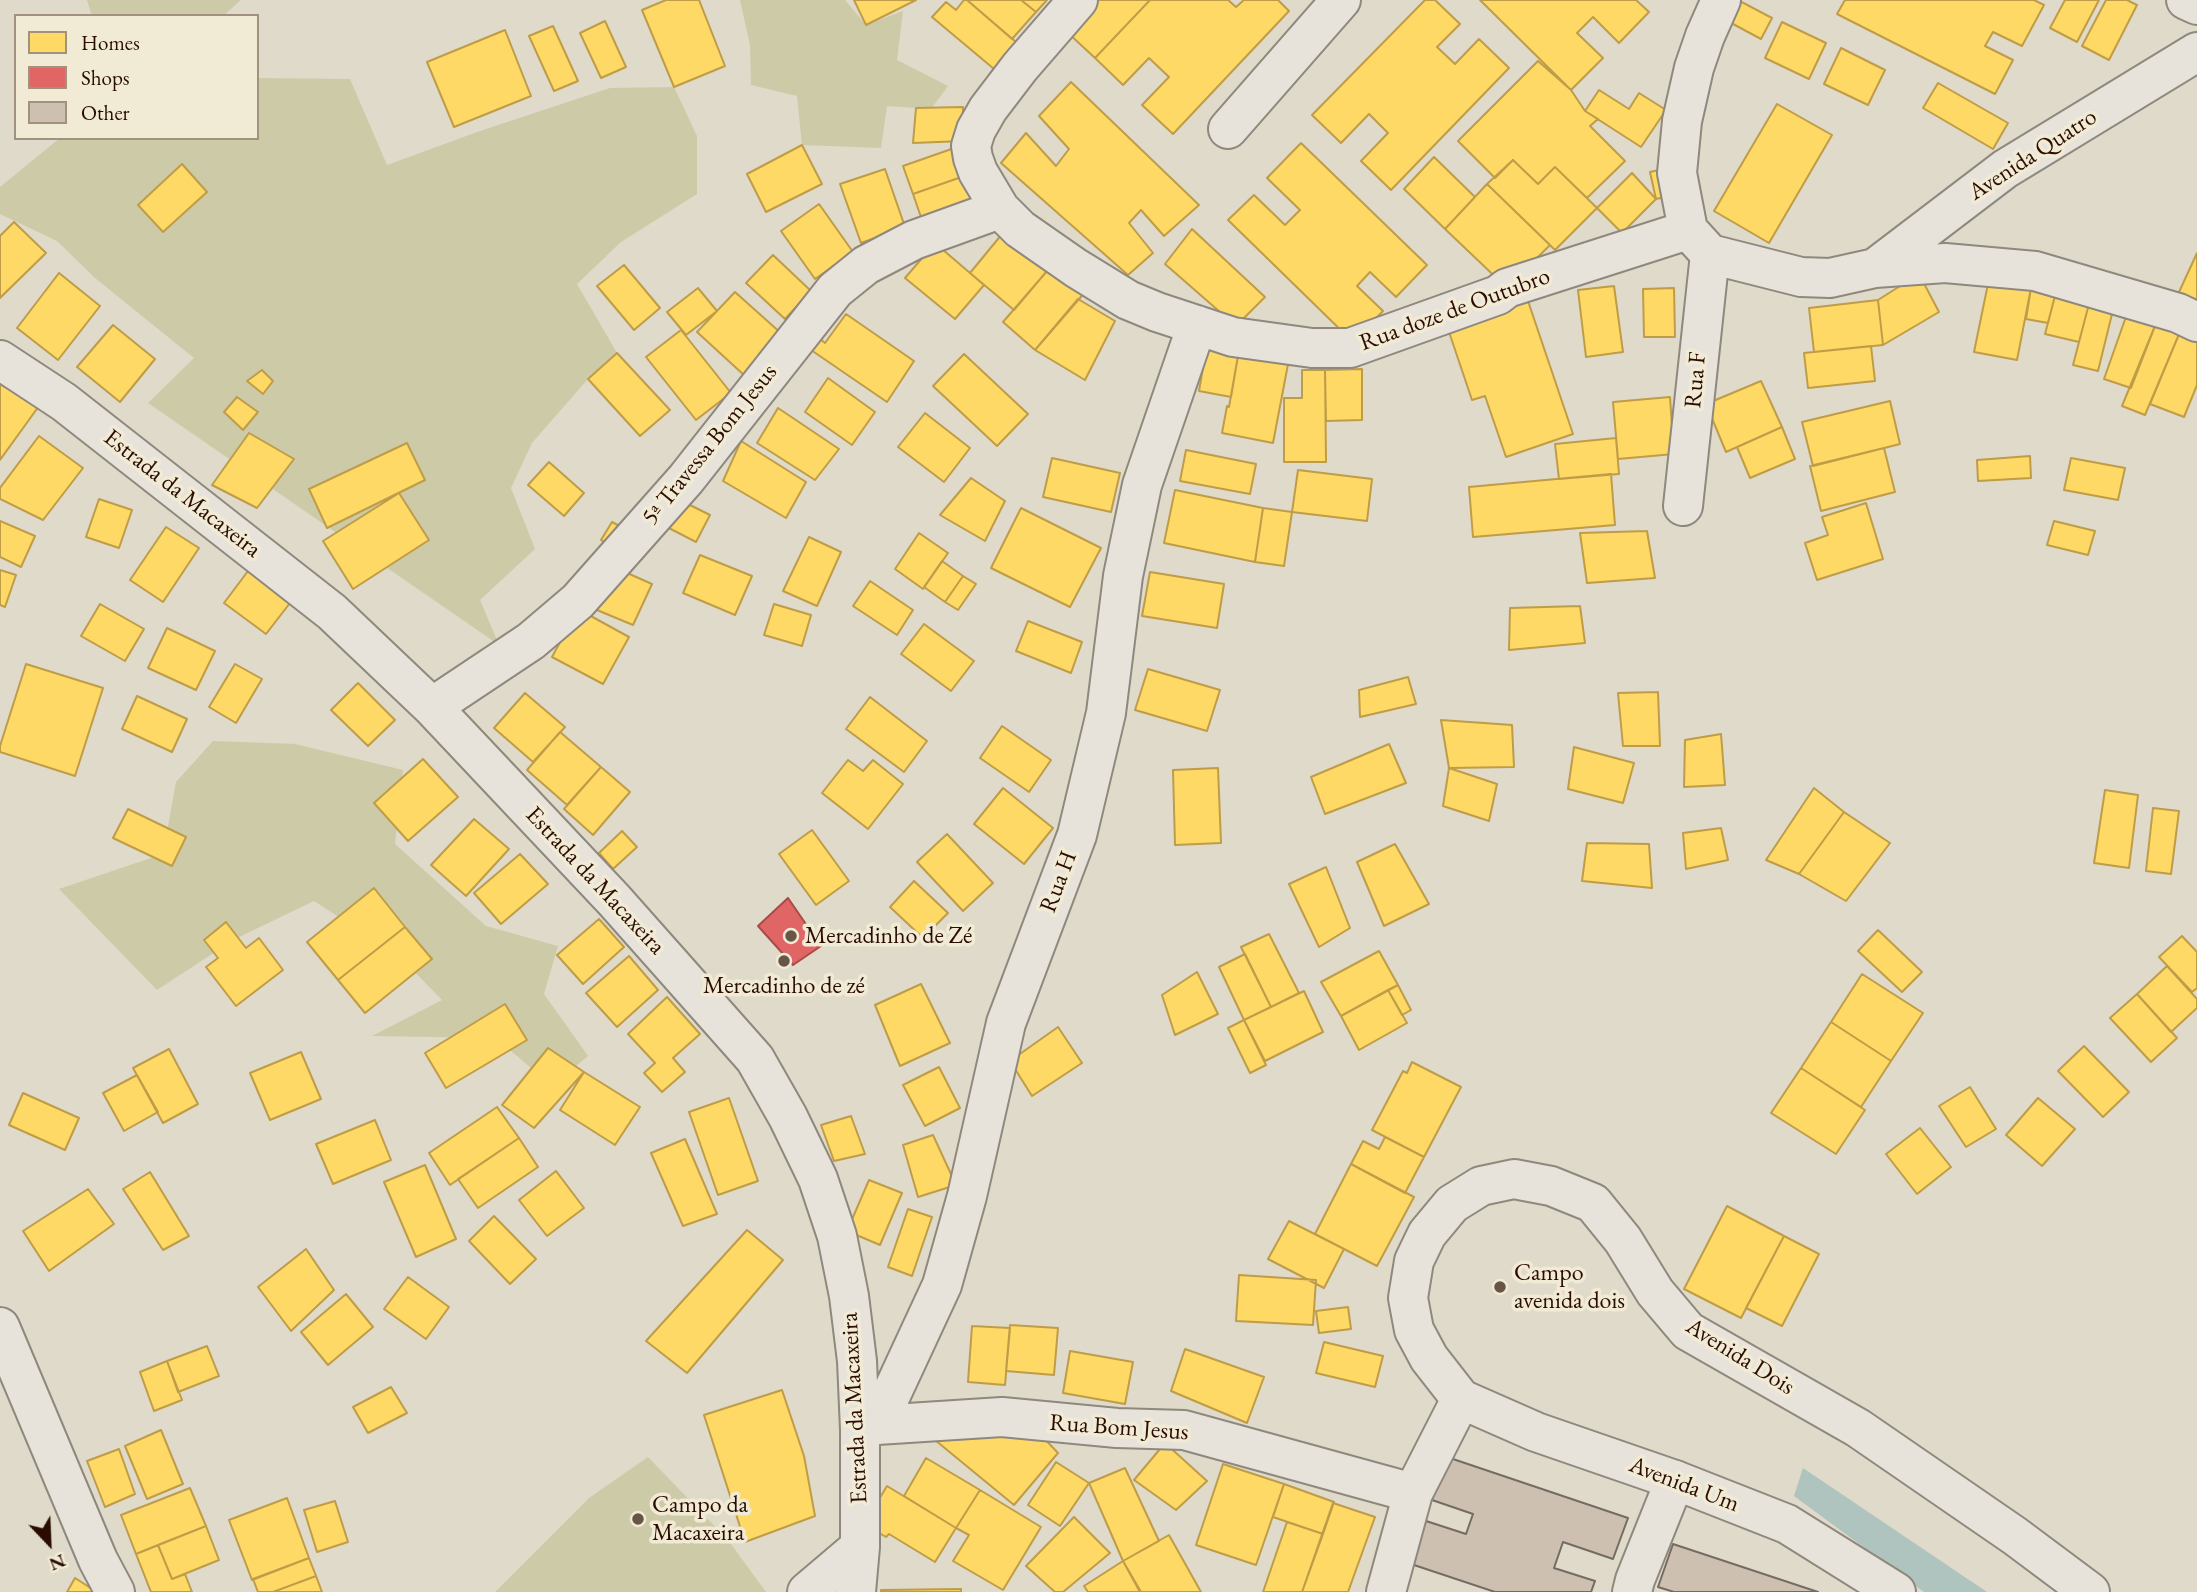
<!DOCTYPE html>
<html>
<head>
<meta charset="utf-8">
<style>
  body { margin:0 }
  #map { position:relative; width:2197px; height:1592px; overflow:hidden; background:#dfdac9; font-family:"EB Garamond",serif }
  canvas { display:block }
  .legend { position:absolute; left:14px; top:14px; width:245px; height:126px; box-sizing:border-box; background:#f1ead5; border:2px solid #a19280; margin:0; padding:9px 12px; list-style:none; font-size:21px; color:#2a0d00 }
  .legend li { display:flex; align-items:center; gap:14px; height:35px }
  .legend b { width:35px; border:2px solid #a19280 }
  .north { position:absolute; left:14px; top:1508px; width:70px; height:70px; -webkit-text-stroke:5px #f1ead5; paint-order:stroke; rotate:157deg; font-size:19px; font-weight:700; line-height:28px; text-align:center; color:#2a0d00 }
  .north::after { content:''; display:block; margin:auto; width:24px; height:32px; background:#2a0d00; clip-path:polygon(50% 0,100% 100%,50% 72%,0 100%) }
</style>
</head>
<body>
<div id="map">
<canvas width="2197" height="1592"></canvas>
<ul class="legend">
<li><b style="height:19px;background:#ffd966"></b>Homes</li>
<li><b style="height:19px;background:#e06666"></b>Shops</li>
<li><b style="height:19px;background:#cdc0b1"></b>Other</li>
</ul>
<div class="north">N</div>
</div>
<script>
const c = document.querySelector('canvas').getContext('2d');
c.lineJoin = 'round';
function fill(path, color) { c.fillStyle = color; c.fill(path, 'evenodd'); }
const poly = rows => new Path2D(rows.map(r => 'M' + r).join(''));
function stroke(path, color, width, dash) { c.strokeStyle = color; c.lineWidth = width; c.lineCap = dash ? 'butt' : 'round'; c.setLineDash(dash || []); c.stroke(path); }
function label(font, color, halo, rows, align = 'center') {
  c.font = font + ' "EB Garamond",serif'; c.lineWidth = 7; c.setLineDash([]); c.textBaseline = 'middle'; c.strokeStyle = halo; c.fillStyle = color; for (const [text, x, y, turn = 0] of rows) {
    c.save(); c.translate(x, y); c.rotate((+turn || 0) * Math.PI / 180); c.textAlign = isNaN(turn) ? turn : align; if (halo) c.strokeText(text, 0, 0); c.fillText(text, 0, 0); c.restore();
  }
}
const green = poly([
  [87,0,241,0,223,16,92,16],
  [740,0,845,0,866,25,903,11,897,60,948,86,931,109,887,106,881,148,802,145,797,96,751,85,750,45],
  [257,78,350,79,387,165,480,131,610,88,674,87,697,136,697,194,621,242,577,284,617,353,588,379,532,443,511,488,535,549,480,600,499,645,148,403,194,358,95,278,57,241,0,214,0,187,60,138,257,138],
  [213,741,295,744,403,770,395,844,486,926,558,946,544,994,588,1056,552,1086,496,1038,372,1036,442,1000,399,956,314,901,235,939,157,990,59,889,163,854,176,782],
  [648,1457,728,1540,766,1592,495,1592,589,1498]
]);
const water = poly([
  [1803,1468,1987,1592,1924,1592,1794,1496]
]);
const homes = poly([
  [666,0,699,0,725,66,674,87,642,10,666,0],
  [854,0,916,0,866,25,854,0],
  [964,0,967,0,1023,48,1000,74,932,17,946,2,956,10,964,0],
  [967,0,1021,0,1036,12,1012,39,967,0],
  [1021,0,1047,0,1036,12,1021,0],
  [1097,0,1150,0,1095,58,1067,32,1097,0],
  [1150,0,1228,0,1236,7,1244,0,1278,0,1289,11,1173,134,1142,105,1169,77,1149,58,1123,85,1095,58,1150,0],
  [1425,0,1435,0,1460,24,1437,47,1455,64,1479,39,1509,68,1391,190,1361,161,1388,133,1369,114,1341,143,1312,115,1425,0],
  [1480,0,1636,0,1649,12,1619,43,1593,17,1577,33,1603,58,1571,90,1480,0],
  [1738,0,1772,18,1761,39,1720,17,1738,0],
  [1845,0,2034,0,2044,5,2022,46,1993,32,1985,46,2013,60,1995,94,1837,14,1845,0],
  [2065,0,2099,0,2077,42,2050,28,2065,0],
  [2106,0,2127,0,2137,5,2109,60,2082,46,2106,0],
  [605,21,626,67,601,78,580,33,605,21],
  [1782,22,1826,43,1809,79,1765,58,1782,22],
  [553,26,578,81,554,91,529,36,553,26],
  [505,30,531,96,454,127,427,62,505,30],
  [1841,48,1885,70,1868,105,1824,84,1841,48],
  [1538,61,1571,90,1585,111,1598,119,1590,126,1625,161,1587,198,1555,167,1538,184,1513,160,1495,178,1458,141,1538,61],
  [1071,82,1199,205,1164,236,1141,210,1129,223,1153,253,1128,275,1001,163,1026,133,1056,166,1069,149,1039,116,1071,82],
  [1938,83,2008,123,1993,149,1923,108,1938,83],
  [1599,90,1629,109,1639,93,1666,110,1641,147,1585,111,1599,90],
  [1777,104,1832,135,1769,243,1714,211,1777,104],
  [963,107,963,141,913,143,916,108,963,107],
  [1301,143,1427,265,1396,297,1370,272,1357,286,1383,311,1353,342,1228,220,1254,195,1285,225,1300,210,1267,178,1301,143],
  [802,145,822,184,766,212,747,174,802,145],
  [960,146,970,174,913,194,903,166,960,146],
  [1434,157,1475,197,1445,229,1404,189,1434,157],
  [1513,160,1538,184,1555,167,1597,208,1555,250,1487,184,1513,160],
  [182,164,207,192,163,232,138,205,182,164],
  [1668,168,1674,195,1656,199,1650,172,1668,168],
  [885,169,905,227,861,243,840,184,885,169],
  [1632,173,1656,199,1622,233,1597,208,1632,173],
  [970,174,979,200,922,220,913,194,970,174],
  [1487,184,1550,245,1507,288,1445,229,1487,184],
  [819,204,853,252,815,279,781,231,819,204],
  [14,222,46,253,0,298,0,236,14,222],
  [1007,228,1052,265,1014,310,970,273,1007,228],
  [1192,229,1265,297,1236,326,1165,264,1192,229],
  [935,243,984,285,955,319,905,278,935,243],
  [2197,253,2197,314,2174,303,2197,253],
  [773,255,811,291,785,319,746,283,773,255],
  [1054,263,1086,291,1035,350,1003,322,1054,263],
  [624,265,660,308,634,330,597,286,624,265],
  [59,273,100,306,58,360,17,328,59,273],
  [1919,274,1939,312,1883,345,1878,300,1919,274],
  [1990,274,2031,288,2017,360,1974,352,1990,274],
  [1614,286,1623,352,1586,357,1578,290,1614,286],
  [698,288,717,311,686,335,667,312,698,288],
  [1674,288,1675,337,1644,337,1643,289,1674,288],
  [2031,288,2056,292,2048,323,2026,319,2031,288],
  [735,292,783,335,745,376,697,332,735,292],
  [2056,292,2090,300,2079,342,2045,334,2056,292],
  [1527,298,1573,434,1506,457,1485,396,1472,400,1447,326,1527,298],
  [1078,299,1115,321,1085,380,1035,350,1078,299],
  [1878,300,1883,345,1814,352,1809,308,1878,300],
  [2090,300,2114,306,2098,371,2073,365,2090,300],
  [2128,311,2157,321,2131,388,2104,379,2128,311],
  [846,314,914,361,887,402,811,350,819,338,825,343,846,314],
  [2157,321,2182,327,2145,415,2122,406,2157,321],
  [113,325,155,359,120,402,77,367,113,325],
  [2182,327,2197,333,2197,385,2184,417,2150,404,2182,327],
  [681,330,731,393,696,420,646,357,681,330],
  [1207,344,1239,350,1231,397,1199,391,1207,344],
  [1871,346,1875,381,1808,388,1804,353,1871,346],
  [1239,350,1289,359,1273,443,1222,433,1227,406,1229,407,1239,350],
  [617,353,670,410,640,436,588,379,617,353],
  [964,354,1028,414,997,446,933,386,964,354],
  [1362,369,1362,420,1326,421,1325,370,1362,369],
  [262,370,273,381,263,394,247,381,262,370],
  [1302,370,1325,370,1326,462,1284,462,1284,398,1302,398,1302,370],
  [828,378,875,412,852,445,805,412,828,378],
  [1761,381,1782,427,1726,452,1706,404,1761,381],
  [0,384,39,406,0,460,0,384],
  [237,397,258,412,243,430,224,412,237,397],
  [1670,397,1674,454,1618,459,1613,402,1670,397],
  [1890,401,1900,444,1813,466,1802,422,1890,401],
  [778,408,839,449,815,480,757,443,778,408],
  [925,413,970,448,944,482,898,447,925,413],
  [1782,427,1795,459,1750,478,1737,447,1782,427],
  [249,433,294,459,257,508,212,485,249,433],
  [39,436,83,468,43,520,0,499,0,488,39,436],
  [1616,438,1619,474,1559,479,1555,444,1616,438],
  [741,441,806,482,786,518,723,481,741,441],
  [407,443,425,480,327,528,309,489,407,443],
  [1884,448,1895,492,1821,511,1810,466,1884,448],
  [1186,450,1256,464,1250,494,1180,481,1186,450],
  [2030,456,2031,478,1978,481,1977,460,2030,456],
  [1052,458,1120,473,1111,512,1043,497,1052,458],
  [2071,458,2125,468,2118,500,2064,490,2071,458],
  [549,462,584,493,564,516,528,485,549,462],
  [1298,470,1372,479,1367,521,1292,512,1298,470],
  [1611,474,1615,525,1473,537,1469,487,1611,474],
  [971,478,1005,501,985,541,940,515,971,478],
  [1175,490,1263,508,1255,562,1164,543,1175,490],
  [399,493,429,540,353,589,323,541,399,493],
  [99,499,132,510,119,548,86,537,99,499],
  [678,499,710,515,696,542,665,526,678,499],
  [1866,503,1883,559,1817,580,1805,543,1828,535,1822,517,1866,503],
  [1021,508,1101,548,1070,607,991,568,1021,508],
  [1263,508,1292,512,1284,566,1255,562,1263,508],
  [0,521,35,536,21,567,0,557,0,521],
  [2054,521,2095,531,2088,555,2047,545,2054,521],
  [612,522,627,530,615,549,601,540,612,522],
  [166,527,199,548,163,602,130,580,166,527],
  [1647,531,1655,578,1587,583,1580,533,1647,531],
  [919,533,948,553,923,589,895,569,919,533],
  [809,537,841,552,817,606,783,591,809,537],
  [700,555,752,576,735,615,683,593,700,555],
  [942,561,963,576,945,602,924,587,942,561],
  [616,568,652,584,633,625,597,610,616,568],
  [0,570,16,575,5,607,0,605,0,570],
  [248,571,290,603,266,634,224,603,248,571],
  [1150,572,1224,584,1217,628,1142,616,1150,572],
  [963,576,976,584,958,610,945,602,963,576],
  [870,581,913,610,897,635,853,606,870,581],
  [100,604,144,629,125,661,81,636,100,604],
  [774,604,811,615,802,646,764,635,774,604],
  [1580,606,1585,643,1509,650,1510,608,1580,606],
  [578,609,629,637,603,684,552,657,578,609],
  [1028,621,1082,642,1071,673,1016,651,1028,621],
  [924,624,974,661,951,691,901,654,924,624],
  [167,628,215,651,196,690,148,668,167,628],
  [26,664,103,688,75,776,0,752,0,746,26,664],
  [235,664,262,679,236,723,209,707,235,664],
  [1148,669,1220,690,1207,731,1135,710,1148,669],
  [1408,677,1416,704,1360,717,1359,690,1408,677],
  [358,683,395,720,368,746,331,710,358,683],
  [1658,692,1660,746,1623,746,1618,693,1658,692],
  [525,693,565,727,533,762,494,728,525,693],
  [137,696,187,719,172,752,122,729,137,696],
  [870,697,927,741,904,772,846,729,870,697],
  [1441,720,1512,725,1514,767,1449,768,1441,720],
  [1002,726,1051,760,1029,792,980,758,1002,726],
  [560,732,601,767,567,805,527,770,560,732],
  [1721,734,1725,785,1684,787,1685,740,1721,734],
  [1389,744,1406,783,1325,814,1311,777,1389,744],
  [1574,747,1634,763,1623,803,1568,789,1574,747],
  [423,759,458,797,408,841,374,803,423,759],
  [848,760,863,771,873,760,903,784,868,829,822,793,848,760],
  [601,767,630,792,593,835,564,809,601,767],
  [1218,768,1221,843,1175,845,1173,770,1218,768],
  [1449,768,1497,784,1489,821,1443,806,1449,768],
  [1003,788,1053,828,1024,864,974,824,1003,788],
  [1814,788,1844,812,1799,874,1766,860,1814,788],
  [2105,790,2138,795,2129,868,2094,863,2105,790],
  [2153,808,2179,811,2171,874,2146,871,2153,808],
  [128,809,186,837,172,866,113,838,128,809],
  [1844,812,1890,843,1846,901,1799,874,1844,812],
  [474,819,509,849,466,896,431,865,474,819],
  [1721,828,1728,860,1686,869,1683,833,1721,828],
  [812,830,849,881,816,905,779,854,812,830],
  [622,831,637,847,613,869,599,853,622,831],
  [947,834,993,883,963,911,917,862,947,834],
  [1587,843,1649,844,1652,888,1582,881,1587,843],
  [1395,844,1429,904,1384,926,1357,862,1395,844],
  [520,854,548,884,501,924,474,893,520,854],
  [1326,867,1350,928,1319,947,1289,884,1326,867],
  [914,881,948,913,923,938,890,907,914,881],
  [374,888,405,927,338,980,307,942,374,888],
  [599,919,624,947,583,984,557,955,599,919],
  [226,922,246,948,259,938,283,970,236,1006,206,967,218,958,204,940,226,922],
  [405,927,432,959,365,1013,338,980,405,927],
  [1878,930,1922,972,1902,992,1858,951,1878,930],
  [1269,934,1299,993,1271,1007,1241,947,1269,934],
  [2182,936,2197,952,2197,988,2192,992,2159,957,2182,936],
  [1379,951,1398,985,1341,1016,1321,982,1379,951],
  [1245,954,1271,1007,1244,1020,1219,967,1245,954],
  [629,956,658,990,617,1027,586,993,629,956],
  [2167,966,2197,999,2197,1008,2171,1032,2137,994,2167,966],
  [1197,972,1218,1014,1175,1035,1162,995,1197,972],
  [1862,974,1923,1013,1891,1061,1831,1022,1862,974],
  [921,984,950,1043,900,1066,875,1005,921,984],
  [1398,985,1411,1010,1402,1015,1388,990,1398,985],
  [1388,990,1407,1023,1359,1050,1341,1016,1388,990],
  [1304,991,1323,1032,1265,1061,1244,1020,1304,991],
  [2137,994,2177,1038,2151,1062,2110,1018,2137,994],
  [667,997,700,1034,673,1058,685,1072,662,1092,644,1073,655,1063,628,1034,667,997],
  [505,1004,527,1040,446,1088,425,1053,505,1004],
  [1244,1020,1266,1065,1250,1073,1228,1028,1244,1020],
  [1831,1022,1891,1061,1861,1107,1801,1068,1831,1022],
  [1058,1027,1082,1063,1032,1096,1010,1061,1058,1027],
  [2084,1046,2129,1092,2103,1117,2058,1071,2084,1046],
  [548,1048,584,1072,534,1128,502,1105,548,1048],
  [169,1049,198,1104,163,1123,133,1068,169,1049],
  [301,1052,321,1099,270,1120,250,1073,301,1052],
  [1412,1062,1461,1087,1424,1157,1372,1130,1403,1071,1407,1073,1412,1062],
  [939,1067,960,1108,925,1126,903,1085,939,1067],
  [1801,1068,1865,1110,1836,1154,1771,1113,1801,1068],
  [584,1072,640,1107,615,1145,560,1110,584,1072],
  [137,1075,158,1112,124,1131,103,1093,137,1075],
  [1970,1087,1996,1129,1966,1147,1939,1106,1970,1087],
  [23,1093,79,1118,65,1150,9,1125,23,1093],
  [729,1098,758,1181,718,1195,689,1112,729,1098],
  [2038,1098,2075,1129,2042,1166,2006,1135,2038,1098],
  [497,1107,519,1138,450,1185,429,1153,497,1107],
  [851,1116,865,1154,834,1161,821,1125,851,1116],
  [375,1120,391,1160,333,1184,316,1144,375,1120],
  [1920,1128,1951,1167,1917,1194,1886,1154,1920,1128],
  [933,1135,956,1185,918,1197,903,1145,933,1135],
  [1385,1137,1424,1157,1405,1193,1351,1164,1363,1141,1379,1149,1385,1137],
  [519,1138,538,1167,478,1208,458,1179,519,1138],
  [685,1139,717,1214,683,1226,651,1153,685,1139],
  [1351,1164,1414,1197,1377,1266,1315,1234,1351,1164],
  [425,1165,456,1239,416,1257,384,1182,425,1165],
  [556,1171,584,1208,547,1236,519,1200,556,1171],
  [150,1172,189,1236,163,1250,123,1189,150,1172],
  [869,1180,902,1193,880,1245,847,1231,869,1180],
  [88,1189,114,1224,49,1271,23,1231,88,1189],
  [1727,1206,1784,1236,1741,1318,1684,1289,1727,1206],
  [908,1209,932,1217,912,1276,888,1267,908,1209],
  [494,1216,536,1259,510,1284,469,1241,494,1216],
  [1289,1221,1344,1249,1324,1288,1268,1259,1289,1221],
  [747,1230,783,1260,687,1373,646,1341,747,1230],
  [1784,1236,1819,1254,1782,1326,1746,1308,1784,1236],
  [306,1249,334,1290,291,1331,258,1287,306,1249],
  [1239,1275,1316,1280,1313,1325,1236,1321,1239,1275],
  [408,1277,449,1307,426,1339,384,1309,408,1277],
  [346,1294,373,1327,328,1365,301,1332,346,1294],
  [1348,1307,1351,1329,1319,1333,1316,1311,1348,1307],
  [1010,1325,1058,1328,1054,1375,1006,1371,1010,1325],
  [972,1326,1010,1328,1005,1385,968,1382,972,1326],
  [1324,1342,1383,1356,1375,1387,1316,1373,1324,1342],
  [207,1346,219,1376,178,1392,167,1361,207,1346],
  [1185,1349,1264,1377,1247,1423,1171,1391,1185,1349],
  [1070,1351,1133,1362,1125,1404,1063,1393,1070,1351],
  [167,1361,182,1400,154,1411,140,1372,167,1361],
  [391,1387,407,1413,368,1433,353,1407,391,1387],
  [782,1390,804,1456,815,1516,745,1542,704,1415,782,1390],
  [161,1430,183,1484,147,1499,125,1446,161,1430],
  [1040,1434,1058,1453,1014,1505,935,1440,1040,1434],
  [1165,1443,1207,1481,1176,1510,1134,1480,1165,1443],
  [119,1449,135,1494,105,1507,87,1461,119,1449],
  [926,1458,980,1490,956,1528,904,1496,926,1458],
  [1056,1462,1089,1483,1060,1526,1028,1505,1056,1462],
  [1223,1464,1284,1484,1256,1565,1196,1545,1223,1464],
  [1125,1468,1159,1541,1123,1561,1089,1483,1125,1468],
  [1284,1484,1334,1502,1323,1534,1273,1517,1284,1484],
  [887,1486,956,1528,935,1562,889,1534,886,1537,864,1524,887,1486],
  [190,1488,206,1526,136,1554,121,1515,190,1488],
  [980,1490,1041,1527,1003,1590,953,1561,969,1535,956,1528,980,1490],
  [287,1498,309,1558,252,1580,229,1520,287,1498],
  [335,1501,348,1542,317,1552,304,1510,335,1501],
  [1333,1503,1375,1517,1348,1592,1302,1592,1333,1503],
  [1074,1517,1110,1553,1063,1592,1055,1592,1026,1566,1074,1517],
  [1287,1522,1323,1534,1302,1592,1263,1592,1287,1522],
  [206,1526,219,1560,172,1579,158,1545,206,1526],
  [1169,1535,1201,1592,1141,1592,1123,1561,1169,1535],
  [158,1545,172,1579,185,1574,192,1592,151,1592,136,1554,158,1545],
  [309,1558,316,1576,273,1592,258,1592,253,1579,309,1558],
  [1123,1561,1140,1592,1088,1592,1084,1586,1123,1561],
  [316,1576,322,1592,273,1592,316,1576],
  [75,1578,97,1592,67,1592,75,1578],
  [961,1589,961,1592,881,1592,881,1590,961,1589]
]);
const shops = poly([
  [788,898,821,946,793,965,758,926,788,898]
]);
const building = poly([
  [1447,1457,1628,1518,1613,1559,1563,1542,1554,1568,1595,1581,1591,1592,1495,1592,1411,1564,1426,1521,1466,1534,1473,1514,1432,1500,1447,1457],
  [1673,1544,1818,1592,1674,1592,1658,1587,1673,1544]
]);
const minor = poly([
  [1078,0,1020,67,988,109,976,130,971,146,973,158,978,172,1000,209,1020,229,1076,268,1128,300,1157,312,1233,337,1312,348,1350,348,1498,295,1507,288,1688,230],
  [1721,0,1705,36,1694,68,1682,121,1677,173,1688,230,1710,254,1801,277,1830,278,1875,268,2005,169,2197,52],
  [2186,0,2197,5],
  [1228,129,1341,0],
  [1875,268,1945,263,2035,271,2178,313,2197,322],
  [0,360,64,402,332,612,432,707,614,900,755,1059,788,1117,818,1179,837,1236,849,1296,857,1361,860,1430,860,1547,856,1592],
  [1683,506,1710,254],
  [432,707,531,641,578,601,686,479,835,290,866,265,914,240,1000,209],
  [0,1327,98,1560,115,1592],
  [877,1425,942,1285,967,1196,1006,1023,1077,835,1106,713,1123,576,1142,485,1197,325],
  [860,1430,877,1425,1002,1417,1117,1428,1184,1430,1413,1493],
  [807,1592,860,1547],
  [1386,1592,1413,1493,1461,1399],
  [1632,1592,1635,1580,1675,1480]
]);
const tertiary = poly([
  [1896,1592,1787,1524,1675,1480,1536,1432,1461,1399,1429,1358,1414,1330,1408,1298,1414,1261,1427,1234,1452,1204,1481,1186,1514,1179,1551,1186,1593,1203,1623,1240,1655,1292,1688,1331,1858,1428,2015,1536,2090,1592]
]);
const markers = [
  [791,936,7,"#695546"],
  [784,961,7,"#695546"],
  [1500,1287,7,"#695546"],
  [638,1519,7,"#695546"]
];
const streetNames = [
  ["Avenida Quatro",2033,155,-33],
  ["Rua doze de Outubro",1455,310,-20],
  ["Rua F",1696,380,-85],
  ["5ª Travessa Bom Jesus",710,445,-51],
  ["Estrada da Macaxeira",182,494,38],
  ["Estrada da Macaxeira",595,881,47],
  ["Rua H",1059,882,-69],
  ["Avenida Dois",1740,1357,32],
  ["Estrada da Macaxeira",855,1408,-93],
  ["Rua Bom Jesus",1119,1428,4],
  ["Avenida Um",1684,1485,21]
];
const poiNames = [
  ["Mercadinho de Zé",805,936],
  ["Mercadinho de zé",784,986,"center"],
  ["Campo",1514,1273],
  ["avenida dois",1514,1301],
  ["Campo da",652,1505],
  ["Macaxeira",652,1533]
];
fill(green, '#cdcba7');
fill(water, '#afc4bf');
fill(homes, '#ffd966');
stroke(homes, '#bf9c47', 2);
fill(shops, '#e06666');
stroke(shops, '#a94b47', 2);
fill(building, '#cdc0b1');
stroke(building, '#746c62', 2);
stroke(minor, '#8e887d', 42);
stroke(tertiary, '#8e887d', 42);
stroke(minor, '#e7e3db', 38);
stroke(tertiary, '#e7e3db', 38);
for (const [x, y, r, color] of markers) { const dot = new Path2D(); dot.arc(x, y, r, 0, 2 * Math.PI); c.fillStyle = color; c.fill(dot); stroke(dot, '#f1ead5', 2.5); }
label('24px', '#2a0d00', '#f1ead5', streetNames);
label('24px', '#2a0d00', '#f1ead5', poiNames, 'left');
</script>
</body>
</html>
